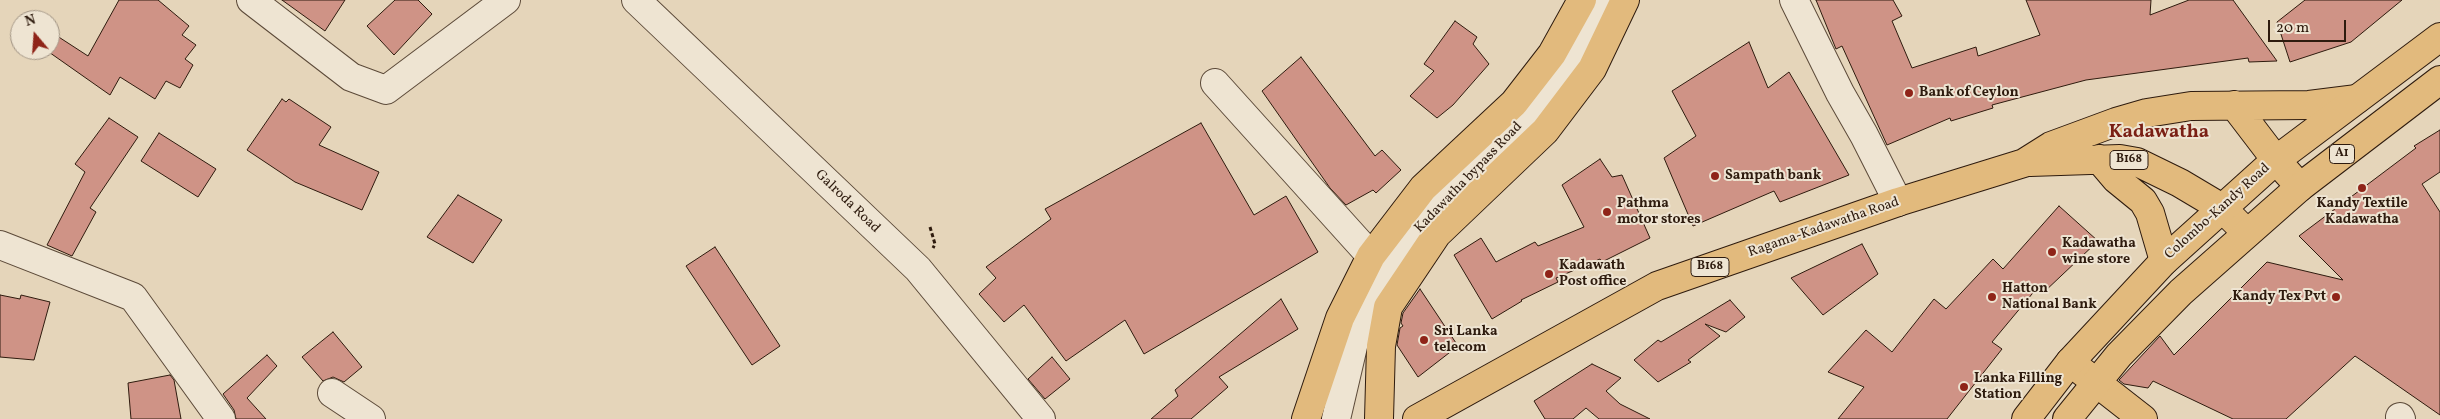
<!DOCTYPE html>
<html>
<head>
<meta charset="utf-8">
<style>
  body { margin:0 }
  #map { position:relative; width:2440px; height:419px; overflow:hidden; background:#e5d5ba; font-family:Vollkorn,serif }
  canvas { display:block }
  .north { position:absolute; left:10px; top:10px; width:50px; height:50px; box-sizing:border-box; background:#eee4d2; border:1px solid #a19484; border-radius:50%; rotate:342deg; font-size:14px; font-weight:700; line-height:20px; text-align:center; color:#2e1b0e }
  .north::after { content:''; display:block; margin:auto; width:18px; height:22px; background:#8f2418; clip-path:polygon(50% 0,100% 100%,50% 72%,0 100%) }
  .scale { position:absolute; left:2268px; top:20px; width:78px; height:22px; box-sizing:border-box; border:2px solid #2e1b0e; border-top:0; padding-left:6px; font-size:15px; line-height:18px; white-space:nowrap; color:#2e1b0e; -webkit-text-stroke:4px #eee4d2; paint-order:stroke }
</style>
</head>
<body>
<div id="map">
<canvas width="2440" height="419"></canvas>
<div class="north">N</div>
<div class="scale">20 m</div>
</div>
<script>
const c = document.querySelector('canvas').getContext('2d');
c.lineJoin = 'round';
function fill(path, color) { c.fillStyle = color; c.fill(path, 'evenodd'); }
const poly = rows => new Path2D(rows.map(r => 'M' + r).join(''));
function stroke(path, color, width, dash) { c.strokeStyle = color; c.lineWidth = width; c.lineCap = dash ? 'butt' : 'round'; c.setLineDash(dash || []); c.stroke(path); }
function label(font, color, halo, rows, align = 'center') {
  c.font = font + ' Vollkorn,serif'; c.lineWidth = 4; c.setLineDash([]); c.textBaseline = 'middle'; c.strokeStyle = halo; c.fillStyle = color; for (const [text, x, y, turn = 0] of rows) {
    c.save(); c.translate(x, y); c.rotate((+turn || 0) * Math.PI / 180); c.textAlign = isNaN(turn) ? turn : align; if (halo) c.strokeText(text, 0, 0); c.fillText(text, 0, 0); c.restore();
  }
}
const building = poly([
  [119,0,158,0,189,26,182,35,196,45,185,59,193,65,180,88,166,81,155,99,120,77,110,95,46,50,50,50,51,32,88,56,119,0],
  [282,0,345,0,325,31,282,0],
  [395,0,418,0,432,14,394,55,367,26,395,0],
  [1816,0,1893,0,1902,16,1892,21,1912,68,1976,47,1978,56,2040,35,2026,0,2151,0,2150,15,2189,0,2233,0,2277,61,2249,62,2248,58,2086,80,1992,105,1993,108,1951,121,1950,118,1887,145,1842,46,1836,49,1816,0],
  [2305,0,2402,0,2351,42,2290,62,2277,22,2305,0],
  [1455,21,1477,37,1473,44,1489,64,1453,105,1437,118,1410,96,1434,71,1424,64,1455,21],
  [1749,42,1768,88,1789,72,1849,175,1780,202,1774,191,1693,226,1664,158,1696,136,1672,91,1749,42],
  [1301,57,1375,156,1382,150,1401,170,1376,193,1373,190,1346,205,1330,188,1262,91,1301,57],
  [282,99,286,102,289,99,331,127,319,145,379,172,362,210,295,182,247,150,282,99],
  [109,118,138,137,90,208,96,212,72,256,47,245,85,172,75,164,109,118],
  [1201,123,1254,215,1286,196,1318,252,1144,354,1125,320,1066,361,1024,305,1004,322,979,294,996,278,986,267,1051,219,1045,209,1201,123],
  [2440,130,2440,172,2422,184,2440,212,2440,415,2355,356,2286,419,2233,419,2153,381,2148,388,2124,384,2119,380,2160,336,2174,355,2267,262,2343,280,2299,236,2416,148,2414,146,2440,130],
  [159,133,216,169,198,197,141,161,159,133],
  [1600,159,1612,177,1622,175,1650,238,1602,262,1600,259,1556,278,1558,282,1521,300,1522,301,1492,319,1454,255,1481,238,1496,262,1535,242,1538,246,1584,227,1562,185,1600,159],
  [458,195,502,220,473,263,427,237,458,195],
  [2059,206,2098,241,2043,293,2037,288,1992,342,2002,349,1947,419,1838,419,1864,387,1828,372,1866,330,1892,352,1934,299,1946,309,1993,259,2003,269,2059,206],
  [1862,244,1878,274,1823,315,1791,278,1862,244],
  [715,247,780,346,752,365,686,266,715,247],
  [1420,289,1458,346,1418,377,1397,345,1400,328,1403,326,1401,323,1403,313,1420,289],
  [0,295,20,299,21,295,50,302,34,360,0,357,0,295],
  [1281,299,1298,329,1219,377,1228,387,1191,419,1151,419,1178,396,1175,390,1281,299],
  [1730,300,1745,317,1726,332,1705,324,1720,336,1688,360,1691,362,1658,382,1634,360,1658,340,1661,342,1730,300],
  [333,332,362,367,344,382,333,377,323,381,302,357,333,332],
  [267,355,277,366,247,398,266,419,236,419,234,410,223,394,267,355],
  [1052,357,1070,379,1045,399,1028,379,1052,357],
  [1592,364,1621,378,1606,391,1620,404,1650,419,1599,419,1586,408,1573,419,1545,419,1534,401,1592,364],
  [170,375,174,380,181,419,131,419,128,383,170,375]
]);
const path = poly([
  [930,227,935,244,933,248]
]);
const minor = poly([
  [251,0,351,77,386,90,506,0],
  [636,0,918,269,1041,419],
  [1794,0,1840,93,1864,135,1898,202],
  [1215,83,1371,256],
  [0,245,133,297,221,419],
  [332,393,371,419],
  [2400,417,2401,419],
  [1336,419,1354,342,1368,297,1428,216,1534,112,1551,91,1574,57,1593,23,1600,0]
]);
const major = poly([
  [2234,105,2276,160,2300,187],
  [2099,159,2116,179,2143,201,2150,213,2164,261],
  [2030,162,2120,159,2137,162,2180,183,2222,208,2247,233],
  [2070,362,2143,419],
  [1306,419,1340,318,1371,256,1423,188,1514,103,1552,54,1582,0],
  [1379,419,1381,346,1388,307,1437,234,1545,131,1592,69,1625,0],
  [1417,419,1657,286,1898,202,2024,163,2051,146,2116,122,2147,113,2191,106,2309,105,2357,99]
]);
const highway = poly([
  [2026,419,2070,362,2164,261,2276,160,2440,37],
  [2067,419,2119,355,2181,292,2300,187,2440,80]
]);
const markers = [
  [1909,93,5,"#8f2418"],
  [1715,176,5,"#8f2418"],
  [2362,188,5,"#8f2418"],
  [1607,212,5,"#8f2418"],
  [2052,252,5,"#8f2418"],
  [1549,274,5,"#8f2418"],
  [1992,297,5,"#8f2418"],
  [2336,297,5,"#8f2418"],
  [1424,340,5,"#8f2418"],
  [1964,387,5,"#8f2418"]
];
const shields = [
  [2342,154,25],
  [2129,160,38],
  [1710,267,38]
];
const shieldNames = [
  ["A1",2342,154],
  ["B168",2129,160],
  ["B168",1710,267]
];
const poiNames = [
  ["Bank of Ceylon",1919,93],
  ["Sampath bank",1725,176],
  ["Pathma",1617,204],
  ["motor stores",1617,220],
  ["Kandy Textile",2362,204,"center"],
  ["Kadawatha",2362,220,"center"],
  ["Kadawatha",2062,244],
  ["wine store",2062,260],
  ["Kadawath",1559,266],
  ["Post office",1559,282],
  ["Hatton",2002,289],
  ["National Bank",2002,305],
  ["Kandy Tex Pvt",2326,297,"right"],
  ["Sri Lanka",1434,332],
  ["telecom",1434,348],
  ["Lanka Filling",1974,379],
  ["Station",1974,395]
];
const streetNames = [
  ["Kadawatha bypass Road",1469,178,-46],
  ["Galroda Road",847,202,44],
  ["Colombo-Kandy Road",2218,212,-42],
  ["Ragama-Kadawatha Road",1824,228,-19]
];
const districtNames = [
  ["Kadawatha",2159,134]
];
fill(building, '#cf9386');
stroke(building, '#2e1b0e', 1);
stroke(minor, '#5c4a39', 30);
stroke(major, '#2e1b0e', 30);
stroke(highway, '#2e1b0e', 30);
stroke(path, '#2e1b0e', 3, [4, 2.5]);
stroke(minor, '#eee4d2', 28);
stroke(major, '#e2ba7d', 28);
stroke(highway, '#e2ba7d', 28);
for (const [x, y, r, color] of markers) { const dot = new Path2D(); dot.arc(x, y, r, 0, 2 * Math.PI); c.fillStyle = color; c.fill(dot); stroke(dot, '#eee4d2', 2); }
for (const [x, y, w] of shields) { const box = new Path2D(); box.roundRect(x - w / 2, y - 9.5, w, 19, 4); c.fillStyle = '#eee4d2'; c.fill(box); stroke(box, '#2e1b0e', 1); }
label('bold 12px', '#2e1b0e', null, shieldNames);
label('bold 14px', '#2e1b0e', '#eee4d2', poiNames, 'left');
label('14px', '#2e1b0e', '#eee4d2', streetNames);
label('bold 19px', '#7a1f14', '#eee4d2', districtNames);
</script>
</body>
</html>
